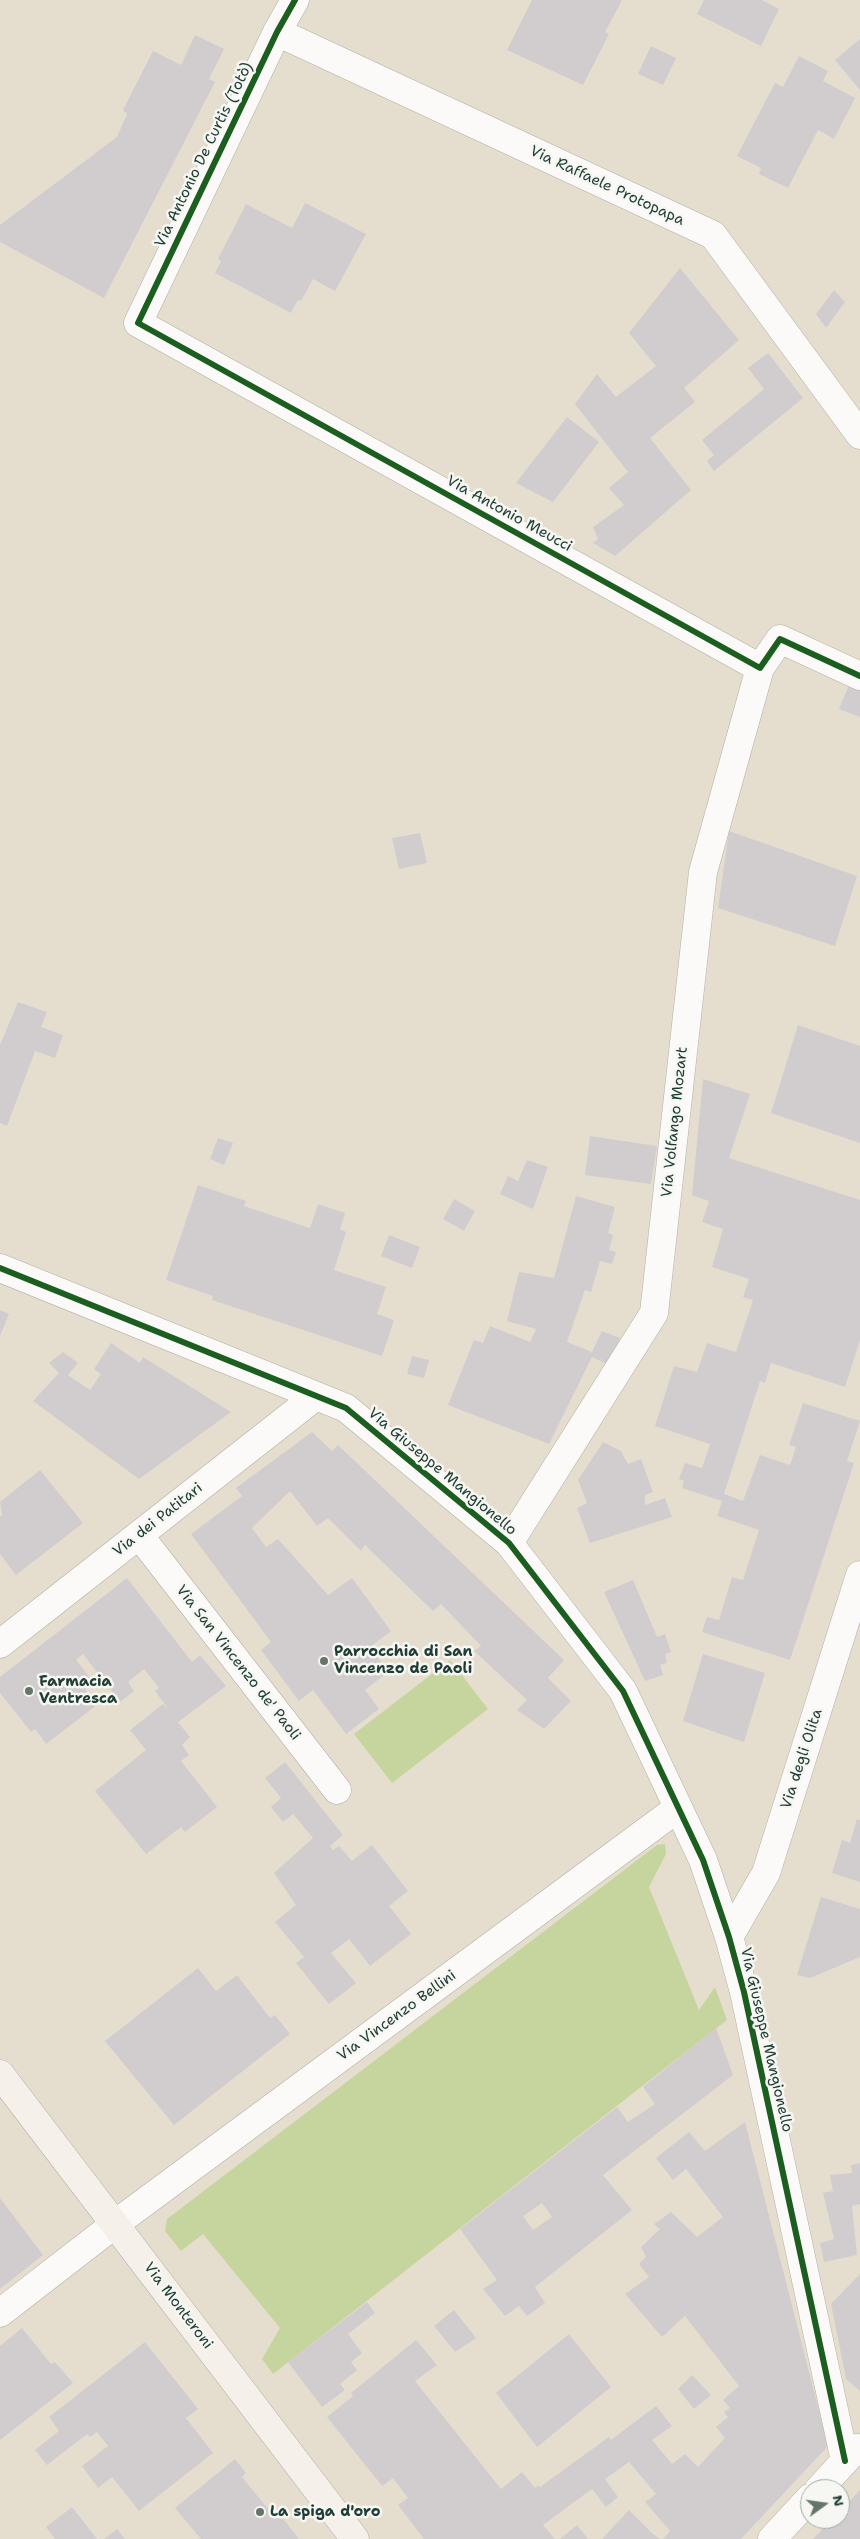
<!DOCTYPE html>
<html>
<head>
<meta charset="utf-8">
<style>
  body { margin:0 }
  #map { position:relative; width:860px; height:2539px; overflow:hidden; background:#e5dece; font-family:"Shantell Sans",sans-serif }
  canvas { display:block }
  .north { position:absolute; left:800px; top:2479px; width:50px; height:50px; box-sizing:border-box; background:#f6f6f2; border:1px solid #a0aca6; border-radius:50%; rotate:76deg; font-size:14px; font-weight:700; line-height:20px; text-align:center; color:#1f3d34 }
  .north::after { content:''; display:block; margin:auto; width:18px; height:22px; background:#64756a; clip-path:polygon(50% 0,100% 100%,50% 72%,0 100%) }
</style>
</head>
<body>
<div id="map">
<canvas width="860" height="2539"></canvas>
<div class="north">N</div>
</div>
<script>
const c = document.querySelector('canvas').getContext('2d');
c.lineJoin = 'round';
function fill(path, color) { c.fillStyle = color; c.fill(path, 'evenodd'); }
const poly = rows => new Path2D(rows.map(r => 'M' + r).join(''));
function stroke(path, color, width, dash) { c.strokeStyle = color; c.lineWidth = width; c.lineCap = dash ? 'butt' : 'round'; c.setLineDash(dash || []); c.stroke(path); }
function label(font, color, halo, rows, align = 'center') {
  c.font = font + ' "Shantell Sans",sans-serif'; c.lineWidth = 5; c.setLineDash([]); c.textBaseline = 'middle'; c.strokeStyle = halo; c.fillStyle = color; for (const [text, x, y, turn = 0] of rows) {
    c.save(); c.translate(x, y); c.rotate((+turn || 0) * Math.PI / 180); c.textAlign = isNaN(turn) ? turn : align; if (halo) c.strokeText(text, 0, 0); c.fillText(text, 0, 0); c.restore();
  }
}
const green = poly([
  [450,1660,488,1709,392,1783,354,1734],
  [665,1844,666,1854,649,1887,699,2010,715,1987,727,2020,273,2374,262,2359,280,2328,203,2234,181,2251,165,2231,167,2219,657,1845]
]);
const building = poly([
  [532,0,622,0,605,32,609,34,583,85,507,50],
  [704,0,762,0,779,9,761,46,697,14],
  [195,35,224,49,209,79,215,82,104,298,0,242,0,225,117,137,127,114,123,110,153,51,181,65],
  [860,39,860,90,835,60],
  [651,46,676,58,663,85,638,74],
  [799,56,828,71,823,81,855,98,834,139,818,130,788,188,759,174,761,168,737,156,775,83,783,87],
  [305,203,366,234,335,291,313,279,301,301,298,300,291,313,215,273,221,261,218,259,246,204,292,228],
  [680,268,739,340,684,388,695,402,650,438,691,490,615,556,593,543,598,539,593,527,624,505,609,488,628,472,575,404,597,374,616,397,656,366,629,333],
  [834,290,845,302,826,328,816,314],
  [768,353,803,398,714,471,707,461,714,455,702,440,764,389,748,368],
  [567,417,599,442,553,502,516,483],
  [849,685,860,689,860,717,839,709],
  [729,831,857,876,835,946,718,908],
  [420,833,427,863,399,869,392,838],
  [18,1002,47,1012,41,1027,63,1035,55,1058,35,1051,7,1126,0,1123,0,1045],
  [798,1025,860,1046,860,1143,771,1113],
  [703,1079,750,1094,729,1158,860,1200,860,1340,845,1387,771,1363,765,1383,760,1381,724,1494,743,1501,760,1455,790,1465,796,1447,789,1445,803,1403,860,1421,847,1461,854,1463,790,1660,702,1632,707,1617,719,1620,732,1577,743,1580,759,1530,717,1516,722,1501,682,1488,684,1481,679,1479,685,1463,702,1468,710,1444,655,1426,674,1366,697,1372,707,1343,736,1352,753,1300,743,1297,749,1279,712,1267,723,1229,702,1222,709,1201,692,1195],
  [590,1136,657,1146,651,1184,585,1175],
  [218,1138,233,1143,224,1165,210,1159],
  [527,1160,548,1167,533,1209,500,1194,508,1176,518,1181],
  [198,1185,246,1201,244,1206,310,1228,318,1204,345,1213,340,1229,346,1232,334,1270,386,1287,377,1314,394,1320,382,1356,212,1300,213,1296,166,1280],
  [576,1196,615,1207,608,1233,613,1235,609,1250,616,1252,612,1264,600,1261,591,1292,585,1290,567,1342,592,1352,602,1331,620,1338,609,1365,592,1357,549,1444,448,1405,474,1340,483,1343,490,1326,530,1342,536,1329,507,1321,519,1272,554,1278],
  [454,1199,475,1211,464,1231,443,1219],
  [389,1235,420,1247,412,1268,381,1256],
  [0,1310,9,1314,0,1336],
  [111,1343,140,1363,143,1357,231,1412,139,1479,33,1401,59,1373,49,1363,63,1352,78,1363,68,1375,90,1390,101,1374,94,1369],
  [412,1356,429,1360,424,1378,407,1374],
  [312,1432,332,1451,338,1445,564,1660,548,1678,571,1701,544,1729,517,1710,527,1700,474,1651,481,1646,441,1604,433,1611,365,1545,361,1551,328,1518,317,1526,290,1491,252,1528,266,1547,278,1539,328,1595,352,1578,391,1631,370,1647,388,1672,365,1690,379,1709,346,1734,313,1690,299,1701,261,1650,271,1642,191,1534,242,1496,236,1488],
  [603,1442,621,1451,628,1464,641,1459,653,1492,645,1495,645,1505,665,1498,672,1517,590,1543,577,1508,587,1503,578,1480],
  [40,1470,83,1523,16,1575,0,1554,0,1517,2,1515,0,1502],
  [127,1578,192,1662,200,1655,226,1686,178,1722,190,1737,182,1745,189,1755,181,1761,217,1807,185,1832,181,1827,146,1854,95,1791,146,1750,130,1730,163,1704,169,1710,155,1691,159,1688,144,1669,128,1682,134,1691,120,1702,83,1654,76,1660,94,1683,85,1689,97,1705,46,1744,35,1729,31,1732,0,1693,0,1677],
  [633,1580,657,1637,665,1634,671,1652,665,1654,667,1663,660,1665,663,1675,645,1681,604,1592],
  [703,1654,765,1673,744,1742,683,1721],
  [285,1762,343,1835,330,1846,333,1850,339,1846,352,1861,372,1845,408,1891,389,1906,411,1934,370,1966,349,1939,331,1953,356,1983,329,2004,296,1963,304,1957,275,1922,296,1905,274,1873,313,1838,293,1814,283,1822,271,1807,281,1798,265,1778],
  [857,1819,860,1820,860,1882,832,1873,842,1840,850,1843],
  [821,1897,860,1909,860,1957,810,1978,797,1975],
  [198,1968,216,1991,237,1975,270,2018,275,2015,290,2034,174,2125,105,2041],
  [716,2028,733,2075,603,2175,632,2210,535,2287,545,2303,527,2316,519,2306,505,2316,483,2289,497,2280,460,2229,617,2107,628,2122,655,2104,643,2087],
  [542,2203,552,2217,533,2230,523,2216],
  [745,2122,828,2446,741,2539,663,2539,670,2531,645,2502,656,2494,629,2462,605,2479,618,2497,606,2507,592,2489,543,2525,555,2539,424,2539,398,2505,408,2498,393,2478,382,2486,327,2417,353,2396,351,2393,416,2340,437,2365,415,2381,501,2489,522,2472,535,2488,538,2485,540,2487,609,2437,611,2440,656,2406,672,2426,652,2440,672,2464,685,2454,698,2467,725,2438,716,2427,728,2417,724,2412,730,2408,723,2400,739,2386,685,2316,662,2337,625,2294,649,2277,639,2264,646,2257,641,2247,660,2229,654,2224,671,2212,697,2237,723,2217,686,2169,673,2180,656,2158,689,2132,705,2151],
  [860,2163,860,2204,852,2206,857,2255,824,2262,820,2243,834,2239,823,2193,833,2191,830,2175,852,2173,851,2165],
  [0,2198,43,2255,0,2289],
  [860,2274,860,2391,846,2379,831,2304],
  [367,2302,375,2313,348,2334,362,2353,351,2362,357,2370,340,2384,345,2390,322,2407,288,2362],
  [454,2310,476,2338,455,2352,434,2326],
  [22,2328,51,2364,55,2362,73,2383,0,2440,0,2346],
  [569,2334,611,2387,537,2447,496,2393],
  [145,2342,198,2409,186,2418,213,2453,139,2511,112,2477,98,2488,82,2466,108,2446,97,2432,90,2437,87,2434,47,2465,35,2450,59,2431,49,2417],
  [692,2375,711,2395,694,2409,678,2389],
  [235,2459,246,2473,242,2477,273,2515,277,2511,299,2539,201,2539,175,2508],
  [860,2490,860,2539,813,2539,832,2519,840,2519,840,2511],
  [72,2507,97,2539,55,2539,46,2527],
  [629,2510,652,2533,660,2539,602,2539],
  [577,2525,588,2539,560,2539],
  [117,2529,125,2539,104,2539]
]);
const street = poly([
  [295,0,277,32,138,323,760,668,780,639,860,676],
  [277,32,713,235,860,435],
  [0,1268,346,1408,509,1543,623,1691,703,1860,729,1937,744,1992,845,2461],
  [139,1535,337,1790],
  [509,1543,654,1313,703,872,760,668],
  [0,1644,316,1396],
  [729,1937,766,1873,860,1575],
  [0,2313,115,2224,678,1808],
  [819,2489,857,2448],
  [772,2539,810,2498]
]);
const secondary = poly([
  [0,2074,355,2539]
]);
const cycleway = poly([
  [295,0,277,32,138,323,760,668,780,639,860,676],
  [0,1268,346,1408,509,1543,623,1691,703,1860,729,1937,744,1992,845,2461]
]);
const markers = [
  [324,1661,5,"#64756a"],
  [29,1691,5,"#64756a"],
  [260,2512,5,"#64756a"]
];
const streetNames = [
  ["Via Antonio De Curtis (Totò)",204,155,-64],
  ["Via Raffaele Protopapa",607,186,25],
  ["Via Antonio Meucci",509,514,29],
  ["Via Volfango Mozart",675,1122,-84],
  ["Via Giuseppe Mangionello",442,1472,40],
  ["Via dei Patitari",158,1520,-38],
  ["Via San Vincenzo de' Paoli",238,1663,52],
  ["Via degli Olita",802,1759,-72],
  ["Via Vincenzo Bellini",397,2016,-36],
  ["Via Giuseppe Mangionello",766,2040,77],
  ["Via Monteroni",178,2306,53]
];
const poiNames = [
  ["Parrocchia di San",334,1652],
  ["Vincenzo de Paoli",334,1669],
  ["Farmacia",39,1682],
  ["Ventresca",39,1699],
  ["La spiga d'oro",270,2512]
];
fill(green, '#c6d59e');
fill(building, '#d1cdcf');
stroke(street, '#b1afa4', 29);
stroke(secondary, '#b1afa4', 29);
stroke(street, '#fbfaf8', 28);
stroke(secondary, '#f5f1ea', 28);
stroke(cycleway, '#1b5e20', 6);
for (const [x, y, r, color] of markers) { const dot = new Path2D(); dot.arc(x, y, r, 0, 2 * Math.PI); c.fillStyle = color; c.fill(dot); stroke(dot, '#f6f6f2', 2); }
label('15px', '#1f3d34', '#f6f6f2', streetNames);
label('bold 15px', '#1f3d34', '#f6f6f2', poiNames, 'left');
</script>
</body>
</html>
